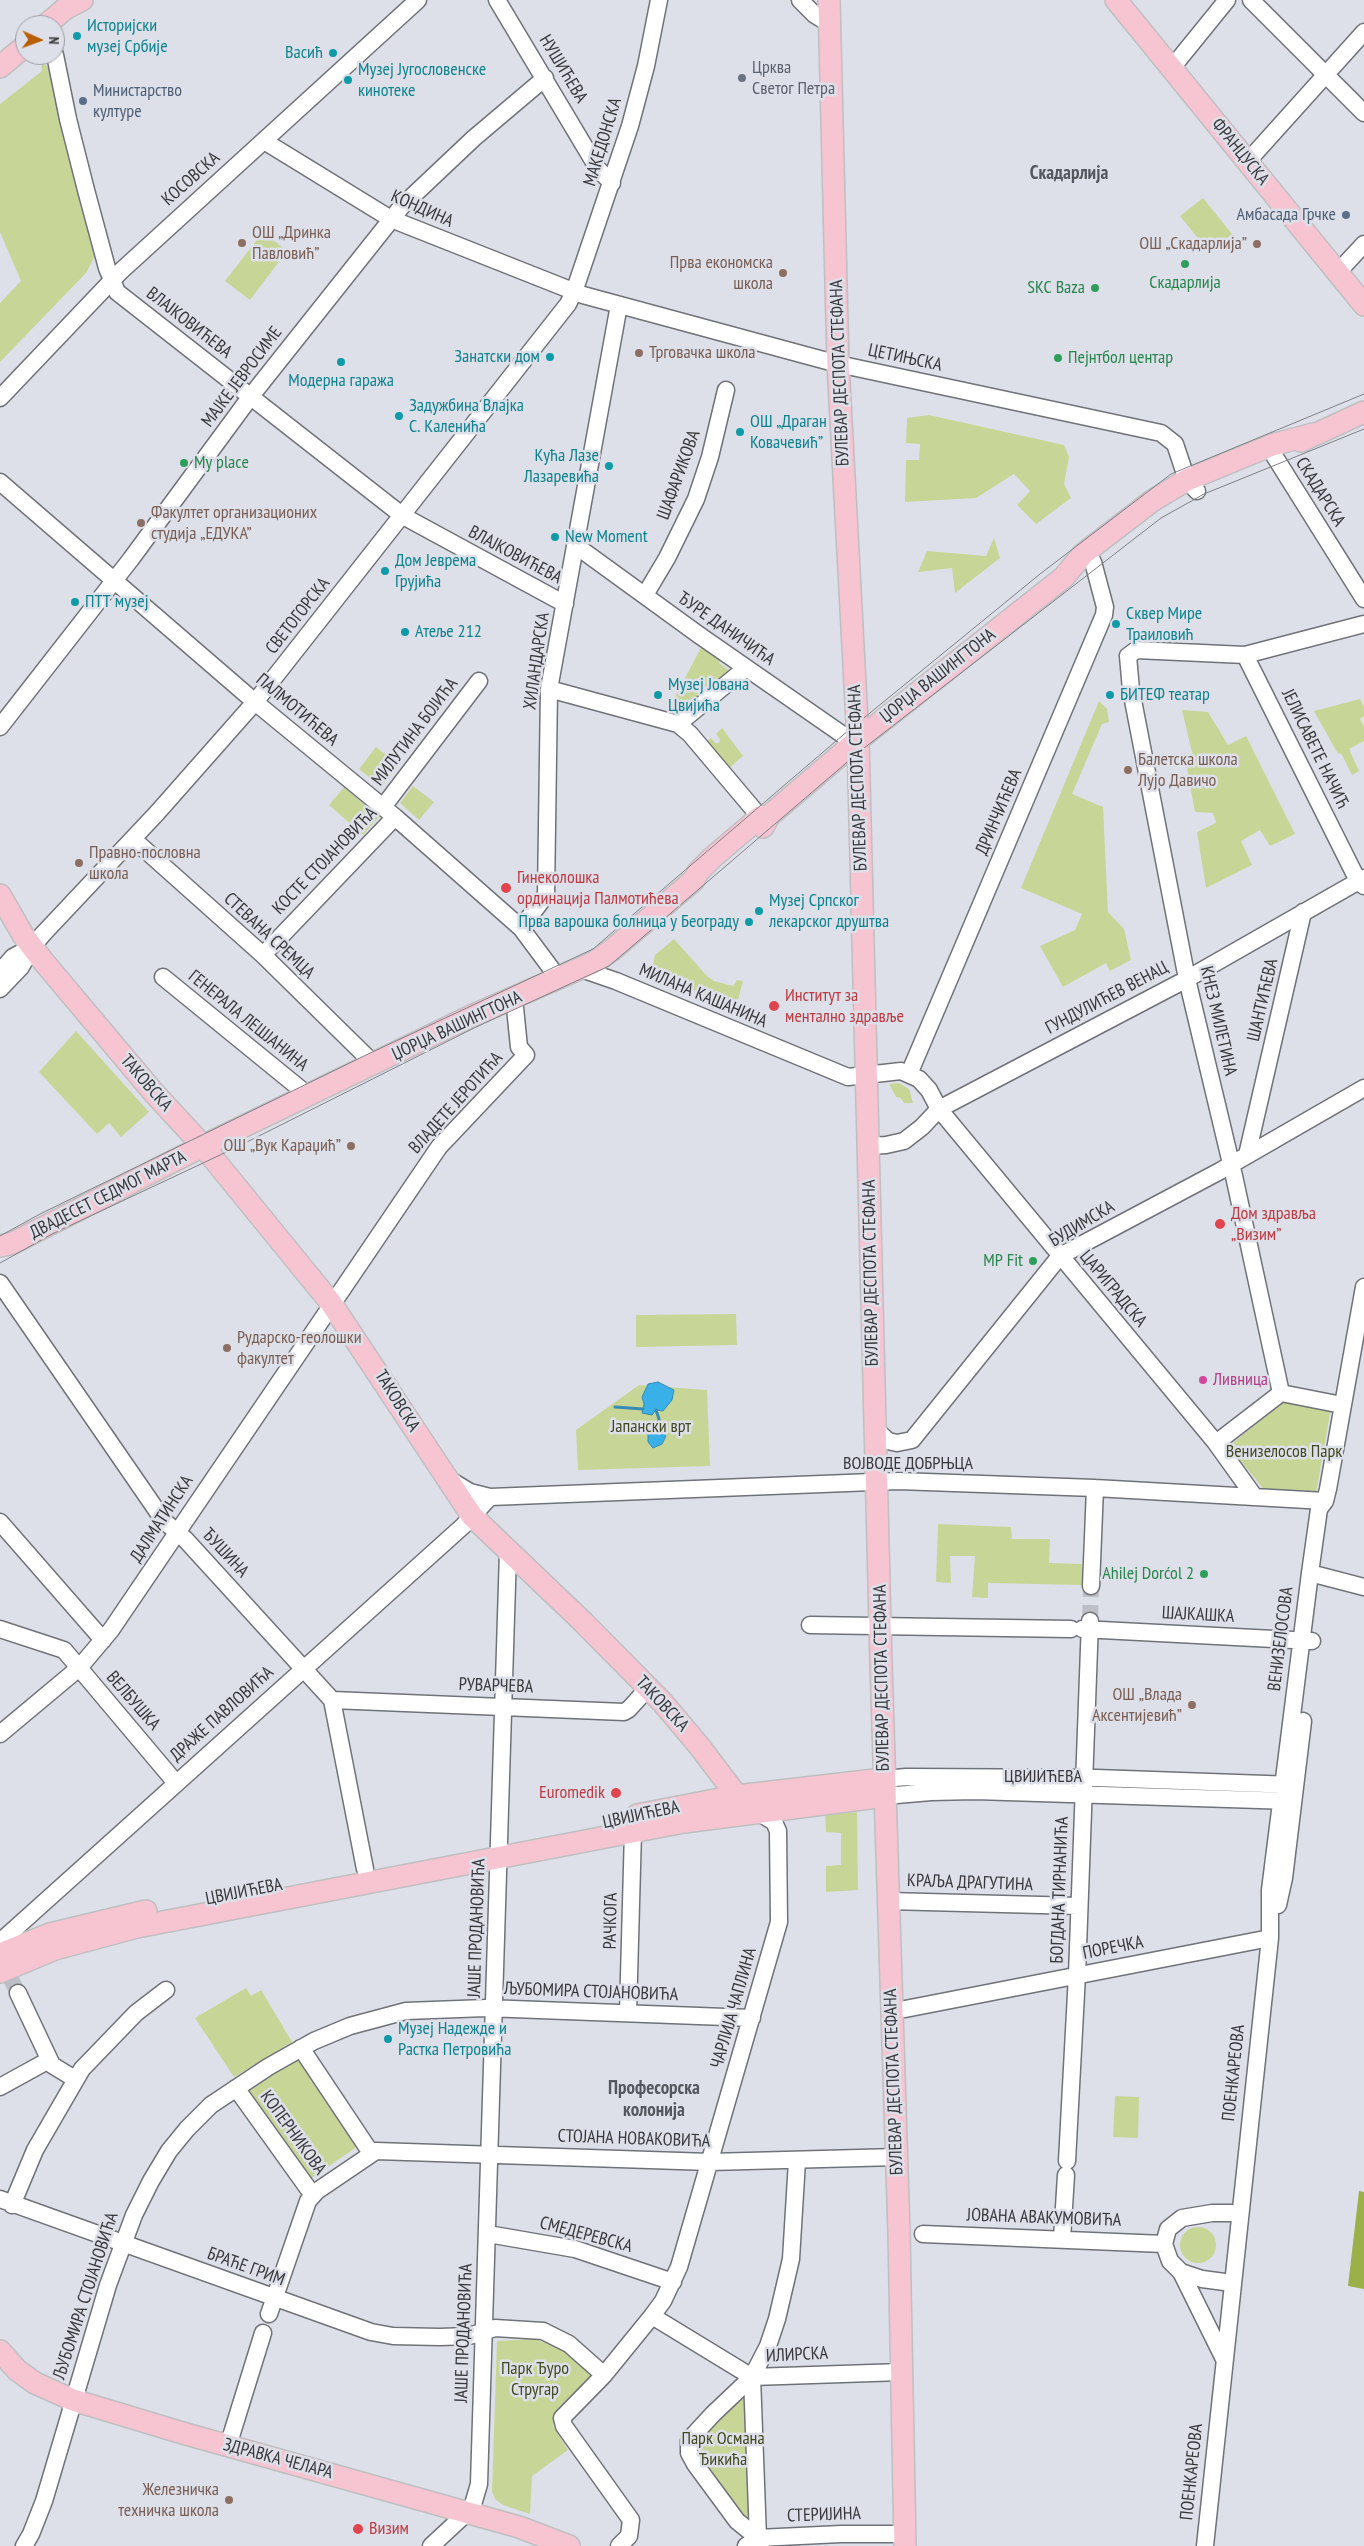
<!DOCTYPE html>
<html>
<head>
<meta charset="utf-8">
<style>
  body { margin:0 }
  #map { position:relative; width:1364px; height:2546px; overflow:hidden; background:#dee0e9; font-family:"PT Sans Narrow",sans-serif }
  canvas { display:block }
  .north { position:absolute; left:15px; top:15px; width:50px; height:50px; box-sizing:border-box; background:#dee0e9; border:1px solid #9c9da4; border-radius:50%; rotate:92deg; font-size:14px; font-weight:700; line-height:20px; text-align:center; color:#38383c }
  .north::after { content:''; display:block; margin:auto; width:18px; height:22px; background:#b95e02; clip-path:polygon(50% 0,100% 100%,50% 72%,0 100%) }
</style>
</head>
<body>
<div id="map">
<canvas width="1364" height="2546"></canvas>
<div class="north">N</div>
</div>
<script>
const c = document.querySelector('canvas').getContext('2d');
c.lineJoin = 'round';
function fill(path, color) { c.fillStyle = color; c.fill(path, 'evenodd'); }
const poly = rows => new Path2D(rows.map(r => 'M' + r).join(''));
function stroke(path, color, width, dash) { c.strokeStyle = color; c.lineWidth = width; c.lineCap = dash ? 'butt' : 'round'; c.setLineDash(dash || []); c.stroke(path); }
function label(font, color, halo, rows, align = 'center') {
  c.font = font + ' "PT Sans Narrow",sans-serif'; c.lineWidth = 5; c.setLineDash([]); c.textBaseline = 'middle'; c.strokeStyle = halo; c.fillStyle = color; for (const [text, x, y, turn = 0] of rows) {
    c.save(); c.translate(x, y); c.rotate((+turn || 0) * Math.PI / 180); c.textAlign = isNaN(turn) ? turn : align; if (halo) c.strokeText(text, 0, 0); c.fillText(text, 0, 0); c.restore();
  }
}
const green = poly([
  [41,62,50,69,96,254,86,273,0,362,0,303,21,281,0,232,0,104,42,71],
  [1203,198,1232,234,1210,253,1180,216],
  [263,232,287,251,250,300,225,281],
  [929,415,1064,445,1069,457,1064,484,1071,498,1036,524,1017,505,1030,491,1014,474,976,498,905,502,906,460,919,460,920,444,906,443,907,418],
  [994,538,1000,558,955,593,952,568,918,572,927,551,986,556],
  [703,644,721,657,719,663,730,671,681,712,669,708],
  [1360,699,1364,707,1364,716,1360,719,1364,727,1364,741,1349,749,1359,771,1352,775,1341,753,1338,754,1314,711],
  [1099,701,1107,709,1109,722,1102,724,1072,794,1103,807,1108,912,1124,929,1131,960,1110,971,1106,963,1063,987,1040,946,1075,930,1082,914,1021,888],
  [1182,710,1208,712,1228,745,1246,736,1295,834,1270,846,1260,830,1241,841,1252,865,1206,888,1197,832,1216,823,1213,813,1195,812,1187,769,1194,761],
  [722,728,743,756,727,770,704,744,711,738,715,743,719,743,720,739,716,734],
  [376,747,399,765,381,787,359,769],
  [413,786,434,802,419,820,400,803],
  [344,787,379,817,363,835,329,805],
  [674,939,707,976,714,981,733,986,737,980,743,981,735,1011,652,969,655,955],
  [76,1031,149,1112,121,1137,109,1123,97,1134,39,1072],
  [899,1083,909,1089,913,1103,904,1103,901,1098,896,1097,889,1084],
  [736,1314,737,1345,636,1347,636,1315],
  [639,1385,707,1390,710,1466,578,1470,576,1430],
  [1285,1401,1331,1408,1316,1493,1265,1491,1229,1446],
  [938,1524,1011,1527,1012,1539,1050,1539,1049,1563,1082,1564,1082,1585,988,1583,988,1598,972,1597,975,1556,950,1556,951,1583,936,1582],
  [857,1812,858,1890,826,1892,826,1866,841,1865,841,1833,826,1832,825,1815],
  [246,1988,251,1996,261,1990,292,2042,234,2077,195,2018],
  [297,2058,358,2146,309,2180,248,2091],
  [1115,2096,1139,2097,1138,2138,1113,2137],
  '1180 2245a18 18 0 1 1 36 0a18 18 0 1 1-36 0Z',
  [534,2339,566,2350,596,2376,557,2413,553,2426,568,2450,532,2476,530,2514,503,2505,495,2499,492,2491,497,2341],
  [746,2390,753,2514,740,2518,699,2463,694,2448,702,2432]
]);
const forest = poly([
  [1359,2191,1364,2192,1364,2289,1348,2286]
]);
const water = poly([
  [658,1382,674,1390,672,1400,663,1411,656,1410,652,1415,642,1413,644,1404,642,1397,648,1384,658,1382],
  [653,1428,662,1429,666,1436,662,1444,653,1448,648,1442,648,1434,653,1428]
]);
const stream = poly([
  [615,1407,643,1409],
  [656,1410,659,1419,657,1429]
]);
const minorTunnel = poly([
  [1090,1621,1091,1586],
  [10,1977,18,1993]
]);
const minor = poly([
  [497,0,598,169,612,183],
  [800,0,815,15,828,23],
  [1251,0,1364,113],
  [55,55,68,119,86,190,107,268,117,292,403,516,565,604],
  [1171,69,1227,0],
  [264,141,391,219,583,295,838,364,1161,433,1175,444,1187,480,1197,491],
  [1248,161,1364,32],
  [1338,272,1364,244],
  [0,398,121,271,418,0],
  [1275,457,1364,599],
  [0,482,255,702,395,817,521,928,559,979],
  [575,545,699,635,843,735,858,740],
  [645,595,667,558,696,499,710,457,726,390],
  [1245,655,1358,881,1364,886],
  [549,689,678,724,690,734,760,817],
  [678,724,746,668],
  [0,727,131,559,251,396,402,206,474,138,545,78],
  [383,807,479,681],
  [133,839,263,955,375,1065],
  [521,928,546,895,549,689,619,305],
  [263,955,395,817],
  [581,969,616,981,848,1077,901,1071,919,1079,929,1090,939,1109,1216,1443,1254,1496],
  [0,972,13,957,32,947],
  [163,977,309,1096],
  [0,989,21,967,32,947,43,934,157,813,255,702,568,304,574,292,630,126,646,66,659,0],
  [909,1074,1104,615,1105,607,1093,562],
  [868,1146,886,1145,904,1141,922,1127,939,1109,1187,979,1364,878],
  [1247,1155,1303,912],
  [0,1283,164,1521,185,1539,332,1700,365,1869],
  [1281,1393,1234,1176,1187,979,1131,690,1128,656,1136,650,1245,655,1364,624],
  [875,1429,888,1441,897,1443,912,1440,1060,1256,1220,1171,1364,1088],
  [1216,1443,1281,1393,1342,1405],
  [450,1480,470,1492,490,1497,898,1481,1095,1488,1325,1501],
  [0,1522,103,1640],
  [1310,1573,1364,1587],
  [1091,1586,1095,1488],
  [810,1625,1071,1629],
  [0,1629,64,1650,176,1783],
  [1082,1629,1312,1641],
  [332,1700,624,1712,629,1709,648,1688],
  [0,1734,79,1668,111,1630,439,1147,526,1055,519,1047,514,998],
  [884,1779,906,1777,1096,1778,1294,1785],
  [885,1796,931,1792,975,1791,1291,1801],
  [888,1901,1079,1906],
  [1278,1905,1284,1878,1303,1721],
  [0,1942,463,1526,490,1497],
  [18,1993,52,2065,75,2079],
  [905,2009,1270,1938],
  [628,2013,633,1831],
  [301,2048,371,2153],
  [0,2087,49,2060],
  [236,2088,312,2194],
  [1067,2161,1077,1975,1090,1621],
  [0,2199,371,2332,393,2336,440,2337,469,2336,495,2328,543,2331,569,2344,604,2375],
  [12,2205,35,2150,82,2069,136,2013,166,1990],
  [488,2234,575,2249,673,2282],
  [923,2234,1164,2244],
  [1062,2239,1066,2175],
  [1181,2272,1224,2359],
  [1232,2283,1202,2279,1181,2272,1170,2261,1164,2244,1168,2229,1182,2218,1212,2213,1239,2213],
  [269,2314,308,2201,317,2191,376,2151,710,2162,897,2157],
  [652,2316,752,2377,902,2372],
  [752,2377,758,2538,761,2544],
  [228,2446,263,2333],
  [758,2538,737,2521,695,2464,689,2453,689,2440,713,2414,752,2377,768,2346,777,2319,791,2259,797,2161],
  [24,2546,31,2534,44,2501,108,2285,134,2215,151,2181,169,2151,187,2129,211,2105,268,2067,314,2041,350,2026,406,2011,486,2008,752,2018],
  [431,2546,472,2508,479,2484,508,1552],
  [619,2546,629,2536,631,2520,564,2426,562,2418,604,2375,652,2316,663,2301,679,2267,779,1922,778,1831,774,1822,756,1811],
  [746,2546,758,2538,841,2534,905,2534],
  [1205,2546,1270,1938,1270,1890,1310,1573,1319,1509,1325,1501,1328,1489,1364,1287]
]);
const major = poly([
  [829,0,838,364,858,740,881,1664,899,2233,905,2546],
  [1116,0,1364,305],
  [46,25,66,8,82,0],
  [0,67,25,46],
  [1301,441,1364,412],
  [763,827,769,816,858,740,1064,577,1083,554,1152,501,1187,480,1272,445,1313,434],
  [0,895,23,935,43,961,154,1093,203,1146,331,1303,472,1516,583,1622,663,1703,700,1747,740,1800,756,1811],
  [0,1246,13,1243,203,1146,469,1017,593,963,612,950,694,880,698,872,712,858,760,817,769,816],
  [637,1815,736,1796,884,1779],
  [0,1954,50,1934,146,1911],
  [0,1972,55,1949,137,1927,684,1822,885,1796],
  [0,2351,17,2370,35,2383,73,2400,186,2434,519,2527,569,2546]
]);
const tram = poly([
  [0,1236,40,1214,366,1055,593,949,843,735,1040,574,1171,474,1364,394],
  [0,1263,52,1234,235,1148,474,1028,609,966,859,752,1161,518,1204,494,1364,429]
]);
const markers = [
  [77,36,5,"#0f9aa8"],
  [333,53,5,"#0f9aa8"],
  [742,78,5,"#6b7280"],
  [348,80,5,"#0f9aa8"],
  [83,101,5,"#5c6f8a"],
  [1346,215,5,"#5c6f8a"],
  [242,243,5,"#8d6e63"],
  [1257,244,5,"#8d6e63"],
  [1185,264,5,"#2e9e5b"],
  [783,273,5,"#8d6e63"],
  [1095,288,5,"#2e9e5b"],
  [639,353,5,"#8d6e63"],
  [550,357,5,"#0f9aa8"],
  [1058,358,5,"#2e9e5b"],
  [341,362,5,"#0f9aa8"],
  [399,416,5,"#0f9aa8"],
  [740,432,5,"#0f9aa8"],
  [184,463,5,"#2e9e5b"],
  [609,466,5,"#0f9aa8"],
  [141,523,5,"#8d6e63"],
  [555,537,5,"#0f9aa8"],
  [385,571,5,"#0f9aa8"],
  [75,602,5,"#0f9aa8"],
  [1116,624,5,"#0f9aa8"],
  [405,632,5,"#0f9aa8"],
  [658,695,5,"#0f9aa8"],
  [1110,695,5,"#0f9aa8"],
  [1128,770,5,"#8d6e63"],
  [79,863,5,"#8d6e63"],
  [506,888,6,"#e0444e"],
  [759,911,5,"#0f9aa8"],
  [749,922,5,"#0f9aa8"],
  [774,1006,6,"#e0444e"],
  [351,1146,5,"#8d6e63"],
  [1220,1224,6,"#e0444e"],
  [1033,1261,5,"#2e9e5b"],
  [227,1348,5,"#8d6e63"],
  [1203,1380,5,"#d1479c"],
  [1204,1574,5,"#2e9e5b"],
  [1192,1705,5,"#8d6e63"],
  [616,1793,6,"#e0444e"],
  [388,2039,5,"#0f9aa8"],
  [229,2500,5,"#8d6e63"],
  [358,2529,6,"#e0444e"]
];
const cultureNames = [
  ["Историјски",87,26],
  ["музеј Србије",87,47],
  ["Васић",323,53,"right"],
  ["Музеј Југословенске",358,70],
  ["кинотеке",358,91],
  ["Занатски дом",540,357,"right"],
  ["Модерна гаража",341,381,"center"],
  ["Задужбина Влајка",409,406],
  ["С. Каленића",409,427],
  ["ОШ „Драган",750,422],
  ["Ковачевић”",750,443],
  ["Кућа Лазе",599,456,"right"],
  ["Лазаревића",599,477,"right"],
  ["New Moment",565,537],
  ["Дом Јеврема",395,561],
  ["Грујића",395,582],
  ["ПТТ музеј",85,602],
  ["Сквер Мире",1126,614],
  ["Траиловић",1126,635],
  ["Атеље 212",415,632],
  ["Музеј Јована",668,685],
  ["Цвијића",668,706],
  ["БИТЕФ театар",1120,695],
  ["Музеј Српског",769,901],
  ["лекарског друштва",769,922],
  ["Прва варошка болница у Београду",739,922,"right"],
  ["Музеј Надежде и",398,2029],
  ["Растка Петровића",398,2050]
];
const worshipNames = [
  ["Црква",752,68],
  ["Светог Петра",752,89]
];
const streetNames = [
  ["НУШИЋЕВА",563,69,59],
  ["МАКЕДОНСКА",603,142,-73],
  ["ФРАНЦУСКА",1240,152,51],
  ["КОСОВСКА",191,179,-42],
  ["КОНДИНА",422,209,24],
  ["ВЛАЈКОВИЋЕВА",189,323,38],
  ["ЦЕТИЊСКА",905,358,12],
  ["БУЛЕВАР ДЕСПОТА СТЕФАНА",840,373,-92],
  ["МАЈКЕ ЈЕВРОСИМЕ",242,377,-53],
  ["ШАФАРИКОВА",679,475,-70],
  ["СКАДАРСКА",1320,492,58],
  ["ВЛАЈКОВИЋЕВА",515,555,28],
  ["СВЕТОГОРСКА",298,616,-52],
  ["ЂУРЕ ДАНИЧИЋА",726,629,35],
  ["ХИЛАНДАРСКА",537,661,-82],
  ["ЏОРЏА ВАШИНГТОНА",938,676,-38],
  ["ПАЛМОТИЋЕВА",297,710,40],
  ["МИЛУТИНА БОЈИЋА",415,732,-53],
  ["ЈЕЛИСАВЕТЕ НАЧИЋ",1315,749,64],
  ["БУЛЕВАР ДЕСПОТА СТЕФАНА",858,778,-92],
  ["ДРИНЧИЋЕВА",999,812,-67],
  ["КОСТЕ СТОЈАНОВИЋА",325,861,-46],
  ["СТЕВАНА СРЕМЦА",269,936,43],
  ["МИЛАНА КАШАНИНА",703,996,23],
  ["ГУНДУЛИЋЕВ ВЕНАЦ",1107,998,-28],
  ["ШАНТИЋЕВА",1263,1000,-77],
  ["ГЕНЕРАЛА ЛЕШЈАНИНА",248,1021,39],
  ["КНЕЗ МИЛЕТИНА",1218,1021,77],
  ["ЏОРЏА ВАШИНГТОНА",457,1026,-25],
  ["ТАКОВСКА",146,1083,49],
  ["ВЛАДЕТЕ ЈЕРОТИЋА",456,1103,-48],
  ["ДВАДЕСЕТ СЕДМОГ МАРТА",108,1195,-27],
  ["БУДИМСКА",1082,1224,-31],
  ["БУЛЕВАР ДЕСПОТА СТЕФАНА",871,1273,-91],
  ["ЦАРИГРАДСКА",1113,1289,50],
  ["ТАКОВСКА",397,1401,58],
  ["ВОЈВОДЕ ДОБРЊЦА",908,1464],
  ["ДАЛМАТИНСКА",162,1519,-57],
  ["ЂУШИНА",225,1553,47],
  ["ШАЈКАШКА",1198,1615,3],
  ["ВЕНИЗЕЛОСОВА",1281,1639,-83],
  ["БУЛЕВАР ДЕСПОТА СТЕФАНА",882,1678,-91],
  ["РУВАРЧЕВА",496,1686,2],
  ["ВЕЛБУШКА",133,1701,49],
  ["ТАКОВСКА",662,1704,47],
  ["ДРАЖЕ ПАВЛОВИЋА",222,1714,-42],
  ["ЦВИЈИЋЕВА",1043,1777],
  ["ЦВИЈИЋЕВА",641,1815,-12],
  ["КРАЉА ДРАГУТИНА",970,1883,2],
  ["БОГДАНА ТИРНАНИЋА",1060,1890,-88],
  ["ЦВИЈИЋЕВА",244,1892,-11],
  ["РАЧКОГА",611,1921,-89],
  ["ЈАШЕ ПРОДАНОВИЋА",477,1928,-88],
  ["ПОРЕЧКА",1113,1948,-11],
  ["ЉУБОМИРА СТОЈАНОВИЋА",591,1992,2],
  ["ЧАРЛИЈА ЧАПЛИНА",734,2008,-74],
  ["ПОЕНКАРЕОВА",1234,2073,-84],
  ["БУЛЕВАР ДЕСПОТА СТЕФАНА",894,2082,-92],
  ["КОПЕРНИКОВА",293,2133,54],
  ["СТОЈАНА НОВАКОВИЋА",634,2139,2],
  ["ЈОВАНА АВАКУМОВИЋА",1044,2218,2],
  ["СМЕДЕРЕВСКА",586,2235,15],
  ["БРАЋЕ ГРИМ",246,2267,20],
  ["ЉУБОМИРА СТОЈАНОВИЋА",86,2296,-72],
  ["ЈАШЕ ПРОДАНОВИЋА",464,2333,-88],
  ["ИЛИРСКА",797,2355,-3],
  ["ЗДРАВКА ЧЕЛАРА",278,2459,15],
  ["ПОЕНКАРЕОВА",1192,2472,-84],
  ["СТЕРИЈИНА",824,2515,-2]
];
const serviceNames = [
  ["Министарство",93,91],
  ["културе",93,112],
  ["Амбасада Грчке",1336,215,"right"]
];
const educationNames = [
  ["ОШ „Дринка",252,233],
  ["Павловић”",252,254],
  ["ОШ „Скадарлија”",1247,244,"right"],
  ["Прва економска",773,263,"right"],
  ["школа",773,284,"right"],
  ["Трговачка школа",649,353],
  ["Факултет организационих",151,513],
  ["студија „ЕДУКА”",151,534],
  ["Балетска школа",1138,760],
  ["Лујо Давичо",1138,781],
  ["Правно-пословна",89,853],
  ["школа",89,874],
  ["ОШ „Вук Караџић”",341,1146,"right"],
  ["Рударско-геолошки",237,1338],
  ["факултет",237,1359],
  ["ОШ „Влада",1182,1695,"right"],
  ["Аксентијевић”",1182,1716,"right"],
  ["Железничка",219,2490,"right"],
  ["техничка школа",219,2511,"right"]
];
const leisureNames = [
  ["Скадарлија",1185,283,"center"],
  ["SKC Baza",1085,288],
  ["Пејнтбол центар",1068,358,"left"],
  ["My place",194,463,"left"],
  ["MP Fit",1023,1261],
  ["Ahilej Dorćol 2",1194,1574]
];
const healthNames = [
  ["Гинеколошка",517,878],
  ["ординација Палмотићева",517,899],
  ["Институт за",785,996],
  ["ментално здравље",785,1017],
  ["Дом здравља",1231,1214],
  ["„Визим”",1231,1235],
  ["Euromedik",605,1793,"right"],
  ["Визим",369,2529]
];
const hotelNames = [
  ["Ливница",1213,1380]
];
const parkNames = [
  ["Јапански врт",651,1427],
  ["Венизелосов Парк",1284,1452],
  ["Парк Ђуро",535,2369],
  ["Стругар",535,2390],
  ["Парк Османа",723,2439],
  ["Ђикића",723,2460]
];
const neighbourhoodNames = [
  ["Скадарлија",1069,174],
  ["Професорска",654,2089],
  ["колонија",654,2111]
];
fill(green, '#c7d696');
fill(forest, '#9cb04a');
fill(water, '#3ab0e8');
stroke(water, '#398cb4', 1);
stroke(stream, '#398cb4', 3);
stroke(minorTunnel, '#bdbec6', 16, [16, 8]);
stroke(minor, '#707279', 19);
stroke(major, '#bfbfc1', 24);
stroke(minor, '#fff', 16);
stroke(major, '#f7c5d2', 21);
stroke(tram, '#7f8086', 1);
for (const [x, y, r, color] of markers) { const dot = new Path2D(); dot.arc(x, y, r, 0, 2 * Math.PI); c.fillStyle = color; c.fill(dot); stroke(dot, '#dee0e9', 2); }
label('18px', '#0d838f', '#dee0e9', cultureNames, 'left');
label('18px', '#5b616d', '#dee0e9', worshipNames, 'left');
label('18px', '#38383c', '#dee0e9', streetNames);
label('18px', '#4e5e75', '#dee0e9', serviceNames, 'left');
label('18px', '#785e54', '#dee0e9', educationNames, 'left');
label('18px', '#27864d', '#dee0e9', leisureNames, 'right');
label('18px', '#be3a42', '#dee0e9', healthNames, 'left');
label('18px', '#b23c85', '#dee0e9', hotelNames, 'left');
label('18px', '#414a20', '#dee0e9', parkNames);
label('bold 19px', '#55575e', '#dee0e9', neighbourhoodNames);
</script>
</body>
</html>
